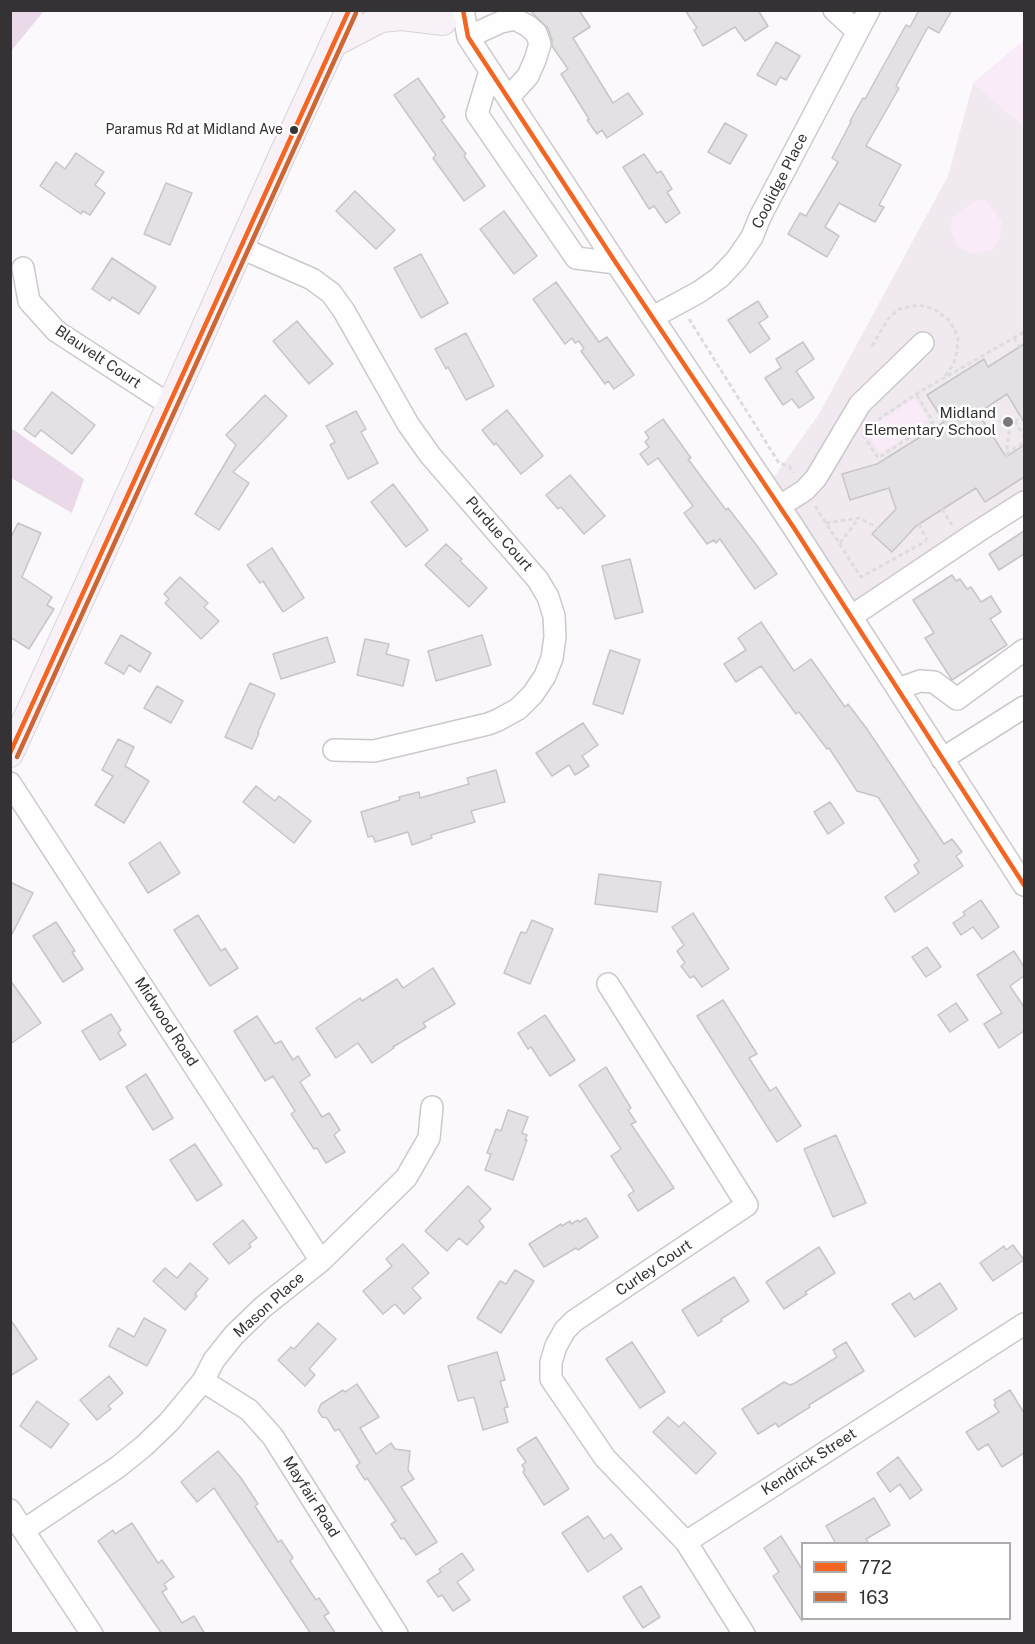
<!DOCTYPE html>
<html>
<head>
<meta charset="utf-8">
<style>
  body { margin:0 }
  #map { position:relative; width:1035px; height:1644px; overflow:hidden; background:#fcf9fc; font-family:"Public Sans",sans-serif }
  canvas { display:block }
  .frame { position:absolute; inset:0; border:12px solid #343234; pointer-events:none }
  .legend { position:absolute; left:801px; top:1542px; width:210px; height:78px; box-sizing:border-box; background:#fff; border:2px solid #aeadae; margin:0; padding:8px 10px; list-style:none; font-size:18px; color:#343234 }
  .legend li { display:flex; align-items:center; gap:12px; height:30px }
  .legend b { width:30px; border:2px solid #aeadae }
</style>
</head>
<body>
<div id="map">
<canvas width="1035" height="1644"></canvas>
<div class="frame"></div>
<ul class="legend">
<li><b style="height:8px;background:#f26522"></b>772</li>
<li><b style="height:8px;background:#c63"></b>163</li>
</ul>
</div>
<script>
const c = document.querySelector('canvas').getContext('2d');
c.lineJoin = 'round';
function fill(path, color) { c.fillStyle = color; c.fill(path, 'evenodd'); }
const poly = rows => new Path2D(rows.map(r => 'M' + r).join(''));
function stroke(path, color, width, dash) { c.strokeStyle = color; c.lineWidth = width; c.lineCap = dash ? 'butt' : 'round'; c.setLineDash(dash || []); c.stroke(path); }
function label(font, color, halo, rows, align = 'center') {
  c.font = font + ' "Public Sans",sans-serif'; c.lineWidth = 5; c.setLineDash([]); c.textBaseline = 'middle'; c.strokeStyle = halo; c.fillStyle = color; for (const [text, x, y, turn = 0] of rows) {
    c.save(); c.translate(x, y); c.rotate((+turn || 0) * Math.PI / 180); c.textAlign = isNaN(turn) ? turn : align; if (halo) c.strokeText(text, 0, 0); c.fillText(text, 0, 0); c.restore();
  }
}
const built = poly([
  [973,83,1024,126,1024,504,852,616,767,487,819,414,948,176]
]);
const green = poly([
  [1024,40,1024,126,973,83],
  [986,200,1002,222,1000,237,994,248,989,251,971,254,957,246,951,230,952,218,975,201],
  [914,399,928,419,924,422,925,425,880,453,871,438,874,436,873,433,876,430,873,425]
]);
const forest = poly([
  [11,10,44,11,11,51,10,11],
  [11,428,84,479,72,513,11,478]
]);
const building = poly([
  [529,10,579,10,590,27,573,38,613,103,628,93,643,114,607,138,602,130,597,134,587,120,589,119,561,74,568,69,552,46,552,40,548,28,529,10],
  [685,10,758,10,768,26,745,41,735,27,703,46,694,30,697,28,685,10],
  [919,10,952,10,939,33,928,27,896,86,899,88,866,146,901,165,879,205,884,207,875,222,839,203,825,227,839,236,827,257,788,234,800,213,806,216,838,162,832,158,851,122,850,121,863,98,865,99,906,25,910,27,919,10],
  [776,42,800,56,786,80,780,77,776,85,757,75,776,42],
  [418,78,445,117,441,120,466,154,464,156,485,186,464,201,433,158,436,155,394,95,418,78],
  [725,123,747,135,730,164,708,152,725,123],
  [76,153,104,172,95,185,105,193,90,215,83,211,81,214,40,186,56,162,65,169,76,153],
  [644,154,657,173,661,171,672,189,667,192,680,213,666,223,654,206,649,209,623,167,644,154],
  [166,183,192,193,170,245,144,234,166,183],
  [355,191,395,230,376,249,336,211,355,191],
  [504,211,537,256,514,274,480,229,504,211],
  [421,254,448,303,421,318,394,268,421,254],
  [112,258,156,287,139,314,112,297,110,301,92,289,112,258],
  [556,282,599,342,607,337,634,375,614,389,608,381,605,384,581,351,584,349,579,341,575,343,572,338,565,344,533,299,556,282],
  [758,301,768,317,759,323,770,339,750,353,728,320,758,301],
  [297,321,333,364,309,384,273,341,297,321],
  [466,333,494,386,466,400,448,367,446,369,435,349,466,333],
  [803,342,814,359,796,371,814,398,799,408,792,399,783,405,765,378,781,368,776,359,803,342],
  [1024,344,1024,422,1007,394,978,413,1006,457,1024,445,1024,477,985,502,976,488,916,526,892,552,872,534,896,509,889,488,850,500,842,474,877,464,944,422,927,395,984,359,988,367,1024,344],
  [52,392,95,425,72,454,41,430,35,437,24,429,52,392],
  [265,395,287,416,233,472,249,483,219,530,195,514,236,445,226,435,265,395],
  [507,410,543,456,521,474,496,443,494,445,482,430,507,410],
  [356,411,366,429,361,432,378,463,348,479,330,445,335,442,326,426,356,411],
  [663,419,691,458,688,459,726,510,728,508,755,543,777,574,755,589,720,539,716,543,714,540,707,544,684,513,693,506,658,458,648,465,640,454,649,447,645,442,649,438,645,432,663,419],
  [570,475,605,516,584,534,561,507,558,509,546,495,570,475],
  [393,484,428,530,406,547,371,502,393,484],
  [18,523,41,533,22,577,52,597,47,605,54,609,29,649,10,637,10,539,18,523],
  [1024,531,1024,554,999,570,989,554,1024,531],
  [446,544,462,559,460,561,487,588,469,607,425,565,446,544],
  [272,548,304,598,283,612,263,581,260,583,247,565,272,548],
  [630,559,643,612,615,619,602,566,630,559],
  [952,575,956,581,960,579,967,589,971,587,981,602,991,596,1001,612,990,619,1007,645,952,680,925,638,934,633,913,600,952,575],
  [180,577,208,603,204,607,219,621,201,639,165,603,169,599,164,594,180,577],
  [761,622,794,671,811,659,845,707,848,704,867,729,944,844,952,839,962,852,956,856,963,866,895,912,885,897,919,873,914,865,919,861,878,797,857,791,829,748,827,749,799,712,796,714,761,666,736,682,724,664,746,650,738,638,761,622],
  [121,635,151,653,140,672,129,665,124,674,105,663,121,635],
  [482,635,491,665,436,681,428,651,482,635],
  [327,637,335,662,281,679,273,654,327,637],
  [365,639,389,644,386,654,409,660,403,686,357,675,365,639],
  [610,650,640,660,623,714,593,704,610,650],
  [250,683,275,694,258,732,259,733,252,749,225,737,250,683],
  [157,686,183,701,171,723,144,708,157,686],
  [583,723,598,745,582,756,589,766,575,775,569,765,552,776,536,753,583,723],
  [118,739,134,747,125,766,149,781,124,823,95,805,113,776,102,770,118,739],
  [496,770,505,802,471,811,475,822,431,835,432,838,412,845,408,832,375,842,373,836,368,837,361,812,400,800,399,797,419,792,420,798,469,784,467,778,496,770],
  [256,786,275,801,279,796,311,821,294,843,243,802,256,786],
  [830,802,844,823,828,834,814,812,830,802],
  [160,842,180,873,148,893,129,863,160,842],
  [599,874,661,882,657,912,595,904,599,874],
  [10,882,33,893,10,938,10,882],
  [981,900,999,927,982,939,973,927,961,935,953,923,965,915,963,912,981,900],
  [693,913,729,969,702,987,694,976,690,978,681,966,685,963,677,951,684,945,672,927,693,913],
  [198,915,221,951,225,948,238,968,210,986,174,930,198,915],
  [532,920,553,929,530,984,504,973,521,932,526,933,532,920],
  [56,922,75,951,72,952,83,969,63,982,33,936,56,922],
  [927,947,941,967,926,977,912,957,927,947],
  [1014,951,1024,967,1024,976,1010,986,1024,1007,1024,1031,999,1048,984,1024,1002,1013,977,975,1014,951],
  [433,968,455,1004,423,1023,426,1027,393,1047,394,1048,372,1063,358,1043,336,1058,316,1028,360,998,362,1001,397,979,403,988,433,968],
  [10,980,41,1023,10,1044,10,980],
  [723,1000,757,1054,749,1058,770,1091,776,1087,801,1126,777,1142,697,1016,723,1000],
  [956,1003,968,1020,950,1032,938,1015,956,1003],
  [111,1014,121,1030,118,1033,126,1045,100,1060,82,1031,111,1014],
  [545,1015,575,1060,550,1076,531,1047,528,1049,518,1033,545,1015],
  [257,1016,275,1044,281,1041,293,1060,298,1056,310,1075,300,1082,322,1117,329,1113,340,1130,334,1135,345,1152,326,1163,317,1148,314,1149,291,1114,295,1111,273,1076,265,1081,234,1031,257,1016],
  [606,1067,631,1108,628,1110,636,1122,631,1124,674,1188,638,1211,628,1195,634,1191,611,1156,621,1149,579,1085,606,1067],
  [146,1074,173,1118,153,1130,126,1087,146,1074],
  [508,1110,528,1117,522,1133,527,1135,525,1140,527,1140,513,1180,485,1170,491,1154,487,1153,496,1129,501,1131,508,1110],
  [836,1135,866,1203,833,1217,804,1149,836,1135],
  [195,1144,222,1185,197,1201,170,1160,195,1144],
  [468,1186,491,1209,479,1221,484,1227,467,1245,459,1238,447,1251,425,1231,468,1186],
  [586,1218,598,1237,578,1250,576,1248,544,1267,529,1244,561,1224,562,1226,570,1221,571,1224,578,1220,579,1222,586,1218],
  [243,1220,257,1238,249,1244,251,1247,229,1264,213,1244,243,1220],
  [403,1244,429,1273,412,1288,421,1298,404,1314,395,1304,383,1314,363,1291,392,1266,386,1259,403,1244],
  [1013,1245,1024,1260,993,1281,980,1263,1004,1246,1006,1250,1013,1245],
  [819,1247,835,1273,805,1292,807,1294,784,1309,766,1282,819,1247],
  [190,1263,208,1279,195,1294,197,1296,185,1310,153,1281,165,1268,177,1278,190,1263],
  [515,1270,534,1281,501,1333,477,1318,500,1281,506,1284,515,1270],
  [734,1277,749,1301,721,1319,722,1321,698,1336,682,1310,734,1277],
  [940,1283,957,1309,915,1337,892,1304,910,1293,914,1300,940,1283],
  [144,1318,166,1330,147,1366,109,1346,118,1328,134,1337,144,1318],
  [10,1319,37,1359,10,1376,10,1319],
  [318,1323,336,1339,309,1369,315,1375,305,1386,278,1360,291,1347,294,1349,318,1323],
  [632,1342,665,1392,640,1408,606,1359,632,1342],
  [846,1342,864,1371,809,1405,810,1407,778,1427,776,1423,758,1434,742,1409,784,1382,790,1385,795,1383,837,1357,833,1350,846,1342],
  [497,1352,505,1380,500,1381,508,1407,504,1408,508,1422,483,1430,474,1397,458,1401,448,1366,497,1352],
  [109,1376,123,1393,108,1406,111,1409,97,1420,80,1400,109,1376],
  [357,1384,379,1417,360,1428,376,1454,391,1443,395,1449,410,1451,408,1470,414,1479,401,1487,437,1542,416,1555,404,1538,401,1539,391,1524,396,1521,367,1478,365,1480,356,1466,360,1463,339,1429,335,1431,327,1418,322,1417,318,1411,321,1404,343,1390,345,1392,357,1384],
  [1010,1390,1024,1413,1024,1453,1002,1467,988,1444,978,1450,966,1432,999,1412,994,1405,996,1404,994,1400,1010,1390],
  [37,1401,69,1424,51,1448,20,1426,37,1401],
  [668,1417,679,1427,684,1422,716,1453,696,1474,653,1432,668,1417],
  [536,1437,569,1489,544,1505,523,1472,525,1470,522,1465,526,1462,517,1449,536,1437],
  [218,1451,241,1478,258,1504,255,1506,278,1542,281,1540,293,1558,290,1561,316,1600,319,1598,329,1613,324,1616,336,1634,311,1634,214,1488,197,1502,181,1482,218,1451],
  [898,1457,922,1490,910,1499,900,1484,890,1492,877,1473,898,1457],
  [874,1498,890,1525,866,1539,869,1544,836,1544,826,1526,874,1498],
  [588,1516,604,1539,611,1534,622,1549,588,1572,562,1533,588,1516],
  [132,1523,158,1563,162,1560,174,1577,164,1584,167,1589,162,1592,182,1623,194,1616,205,1634,162,1634,98,1541,113,1530,115,1534,132,1523],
  [781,1536,802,1569,802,1621,773,1576,779,1572,764,1548,781,1536],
  [462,1553,474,1570,457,1582,470,1600,453,1611,442,1595,438,1597,427,1581,441,1572,439,1569,462,1553],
  [641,1586,660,1617,643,1628,623,1597,641,1586]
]);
const path = poly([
  [689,319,779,463,789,466,794,473],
  [1014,338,1020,347],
  [872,346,888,319,899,309,919,305,934,309,950,321,958,337,957,352,953,365,945,376],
  [978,413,1010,425],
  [1015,421,1024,436],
  [872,424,916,394,1024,332],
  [863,435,878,458,933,422,916,394],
  [1006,454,1024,442],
  [1006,457,1010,425,1021,417],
  [815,506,861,577,926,541],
  [942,509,952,525],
  [826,523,859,518,878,528],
  [919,524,927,540],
  [840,543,858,519]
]);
const minor = poly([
  [463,10,468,37,616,263,794,528,1024,885],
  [834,10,857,31],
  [468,37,501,22,515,19,528,26,536,33,540,44,535,60,528,76,508,98],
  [490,71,477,114,576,258,616,263],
  [241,248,312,279,331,293,344,311,408,424,430,455,538,580,548,597,554,616,555,637,552,658,545,676,533,694,518,709,498,720,488,724,374,751,334,750],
  [23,268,29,301,56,331,170,405],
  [653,317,699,292,719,278,737,259,752,237,760,217,869,10],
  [780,506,805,490,816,478,860,404,923,343],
  [852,616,977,532,1024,502],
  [898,689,920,681,934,682,957,699,1024,650],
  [942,759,1024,707],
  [10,783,321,1261],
  [608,984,747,1205,574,1321,565,1330,556,1346,551,1362,551,1379,605,1458,686,1542,744,1634],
  [203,1381,249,1410,273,1437,397,1634],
  [10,1510,92,1634],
  [24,1530,118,1467,144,1446,169,1422,203,1381,214,1360,234,1335,263,1307,321,1261,406,1178,429,1138,432,1107],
  [686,1542,1024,1324]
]);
const major = poly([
  [333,44,381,19,402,17,443,22],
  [10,754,170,405,283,153,349,10]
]);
const bus1 = poly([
  [463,10,468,37,616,263,794,528,1024,885],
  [10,753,349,10]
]);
const bus2 = poly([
  [17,757,356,13]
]);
const markers = [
  [294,130,5,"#343234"],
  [1008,422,6,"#7a787a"]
];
const busNames = [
  ["Paramus Rd at Midland Ave",283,130]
];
const streetNames = [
  ["Coolidge Place",780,181,-63],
  ["Blauvelt Court",98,357,34],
  ["Purdue Court",499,534,49],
  ["Midwood Road",166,1022,57],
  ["Curley Court",654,1268,-34],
  ["Mason Place",269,1305,-42],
  ["Kendrick Street",809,1462,-33],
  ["Mayfair Road",311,1497,58]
];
const poiNames = [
  ["Midland",996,413],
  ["Elementary School",996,430]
];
fill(built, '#f1e9f0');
fill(green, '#faebf9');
fill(forest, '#eadae9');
fill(building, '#e3e1e3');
stroke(building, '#c7c5c7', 1.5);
stroke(minor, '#cbc9cb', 24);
stroke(major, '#d6d4d6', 28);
stroke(path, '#ddd', 3, [4.5, 3]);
stroke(minor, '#fffeff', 21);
stroke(major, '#f9f1f8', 26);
stroke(bus1, '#f26522', 4.5);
stroke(bus2, '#c63', 4.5);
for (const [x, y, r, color] of markers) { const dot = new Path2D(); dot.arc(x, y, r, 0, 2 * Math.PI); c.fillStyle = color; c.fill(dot); stroke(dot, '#fff', 2); }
label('14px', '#343234', '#fff', busNames, 'right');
label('15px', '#343234', '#fff', streetNames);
label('15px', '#343234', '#fff', poiNames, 'right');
</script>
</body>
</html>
